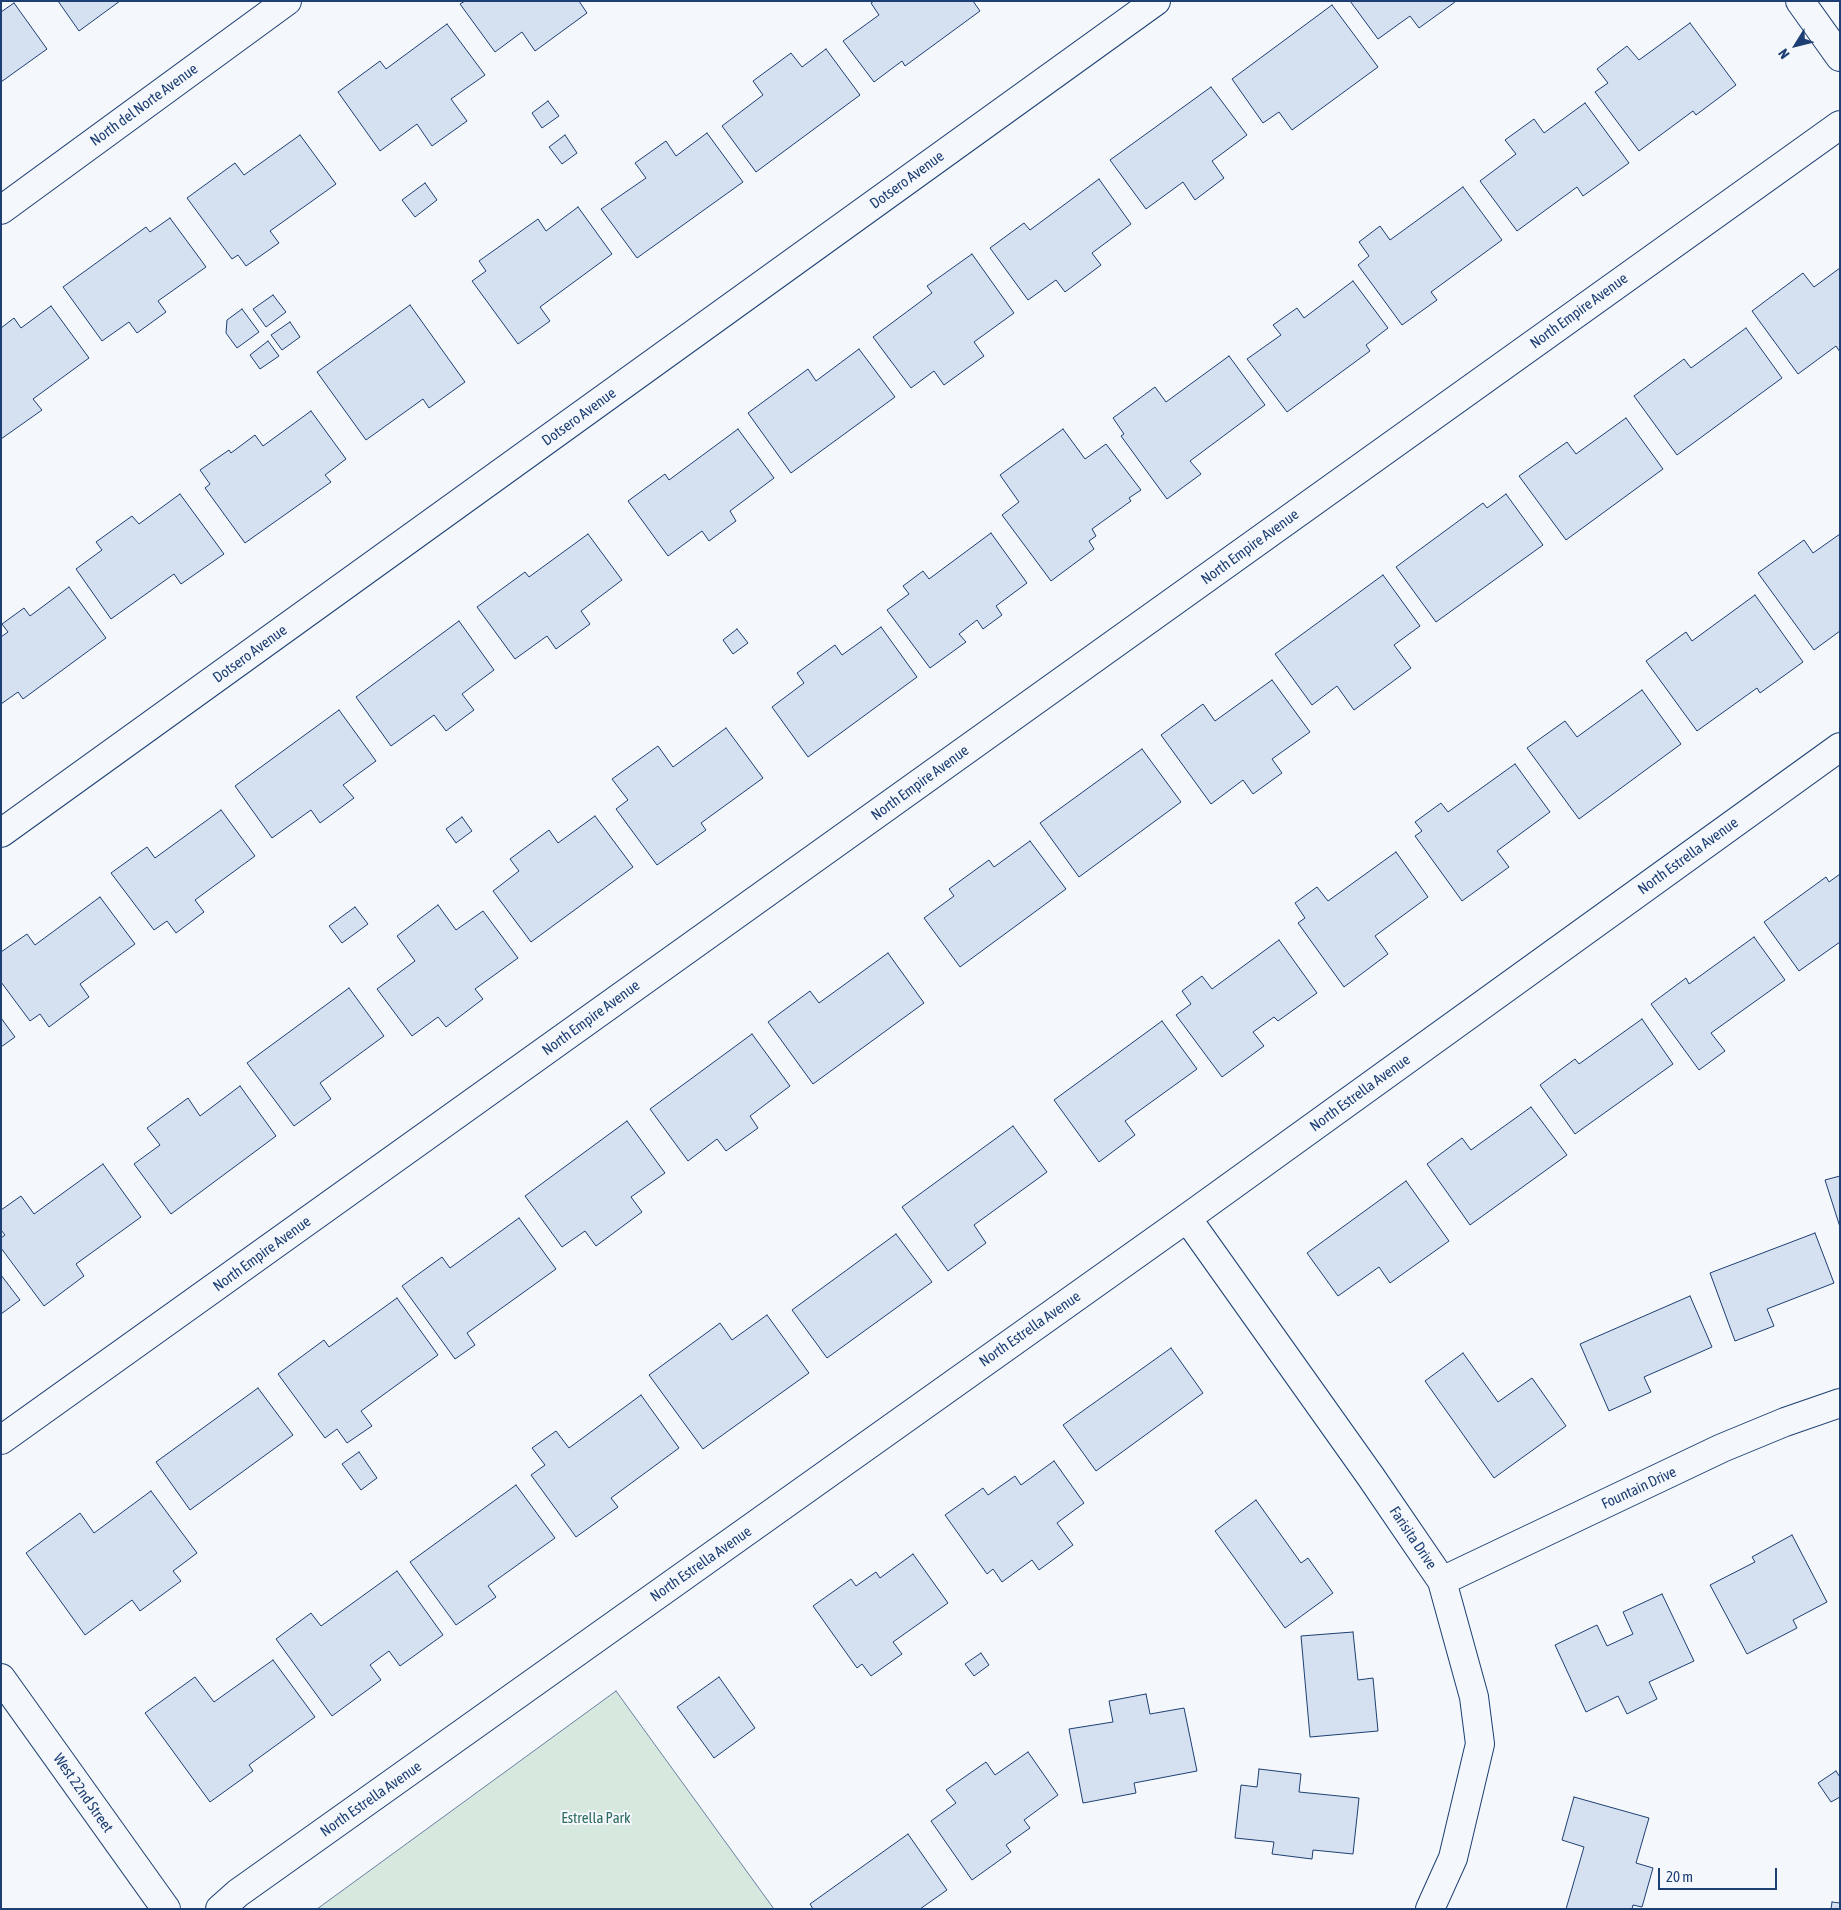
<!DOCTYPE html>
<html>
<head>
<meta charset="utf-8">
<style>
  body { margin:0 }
  #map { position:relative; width:1841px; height:1910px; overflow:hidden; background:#f4f7fb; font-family:"Asap Condensed",sans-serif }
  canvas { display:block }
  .frame { position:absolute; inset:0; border:2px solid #1d3f73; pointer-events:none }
  .north { position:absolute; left:1771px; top:20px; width:50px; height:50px; -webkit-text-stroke:4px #f4f7fb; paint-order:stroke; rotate:234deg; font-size:14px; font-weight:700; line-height:20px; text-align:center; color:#1d3f73 }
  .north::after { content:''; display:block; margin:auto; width:18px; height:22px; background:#1d3f73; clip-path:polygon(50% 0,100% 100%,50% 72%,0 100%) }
  .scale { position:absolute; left:1658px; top:1868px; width:119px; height:22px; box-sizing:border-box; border:2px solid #1d3f73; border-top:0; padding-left:6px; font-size:15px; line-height:18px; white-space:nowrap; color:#1d3f73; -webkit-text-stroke:4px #f4f7fb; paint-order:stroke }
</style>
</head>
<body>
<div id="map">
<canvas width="1841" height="1910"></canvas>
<div class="frame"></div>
<div class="north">N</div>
<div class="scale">20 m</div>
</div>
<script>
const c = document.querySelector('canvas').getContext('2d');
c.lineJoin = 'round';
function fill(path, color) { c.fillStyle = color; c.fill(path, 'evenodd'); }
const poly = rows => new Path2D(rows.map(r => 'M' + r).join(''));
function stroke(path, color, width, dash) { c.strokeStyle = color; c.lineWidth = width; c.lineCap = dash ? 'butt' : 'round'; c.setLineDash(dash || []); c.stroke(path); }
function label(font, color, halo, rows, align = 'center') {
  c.font = font + ' "Asap Condensed",sans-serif'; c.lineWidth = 4; c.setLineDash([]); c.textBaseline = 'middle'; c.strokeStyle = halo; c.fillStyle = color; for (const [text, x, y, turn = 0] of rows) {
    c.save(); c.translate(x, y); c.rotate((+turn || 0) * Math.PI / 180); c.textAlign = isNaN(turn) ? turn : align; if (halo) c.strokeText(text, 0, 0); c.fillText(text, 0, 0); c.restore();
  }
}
const green = poly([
  [616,1691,774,1909,317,1909,616,1691]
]);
const building = poly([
  [58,1,120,1,79,31,58,1],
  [465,1,579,1,587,13,535,51,522,32,495,52,460,4,465,1],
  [874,1,973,1,980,11,905,66,902,61,874,82,843,41,879,15,871,3,874,1],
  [1350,1,1454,1,1455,2,1419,28,1410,16,1378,39,1350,1],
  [14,3,47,49,1,82,1,12,14,3],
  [1332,5,1378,67,1292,130,1279,112,1263,123,1232,79,1332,5],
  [1690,23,1736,85,1696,115,1693,111,1639,151,1595,92,1608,83,1597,69,1627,46,1639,60,1690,23],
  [447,24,485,75,451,99,467,121,432,146,417,124,380,151,338,92,380,61,386,69,447,24],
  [826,49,860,95,756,172,722,126,763,95,753,81,791,53,802,67,826,49],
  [1211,87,1247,135,1212,161,1224,178,1195,200,1183,182,1146,209,1110,160,1211,87],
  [548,101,559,116,542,128,532,113,548,101],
  [1585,103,1629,163,1583,196,1577,187,1517,231,1480,181,1516,154,1505,140,1534,119,1544,133,1585,103],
  [707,133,743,182,637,258,601,209,646,178,635,163,666,141,676,156,707,133],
  [300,135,336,184,270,231,279,243,246,266,238,255,232,259,187,198,235,163,244,175,300,135],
  [565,135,577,153,562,164,549,147,565,135],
  [1099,179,1131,224,1092,253,1101,265,1065,292,1056,280,1028,300,990,248,1024,223,1030,230,1099,179],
  [425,183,437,200,415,217,402,200,425,183],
  [1463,187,1502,240,1431,292,1437,300,1402,325,1358,265,1369,256,1359,242,1380,226,1390,240,1463,187],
  [578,207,612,254,540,307,550,321,518,344,472,281,486,271,479,261,538,219,546,231,578,207],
  [170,218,206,267,158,301,166,312,137,333,129,322,102,341,63,287,146,227,150,232,170,218],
  [972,254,1014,313,974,342,984,356,944,385,934,371,911,388,873,337,932,293,927,286,972,254],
  [1840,268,1840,352,1836,346,1798,374,1752,311,1803,273,1814,287,1840,268],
  [1353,281,1388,328,1366,345,1370,351,1287,412,1247,359,1281,335,1273,325,1297,308,1304,318,1353,281],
  [273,295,286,312,266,327,253,309,273,295],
  [410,305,465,382,429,408,423,399,366,440,317,372,410,305],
  [51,306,89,358,33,399,42,410,1,439,1,328,14,318,21,328,51,306],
  [242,309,259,332,237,348,226,333,227,320,242,309],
  [290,322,300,337,282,350,271,335,290,322],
  [1746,328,1782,378,1677,455,1634,396,1684,359,1691,368,1746,328],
  [268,341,279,356,260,369,250,355,268,341],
  [859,349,895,397,791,473,748,413,808,369,816,381,859,349],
  [1229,356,1265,405,1190,461,1201,474,1167,499,1121,436,1124,434,1113,418,1155,387,1166,402,1229,356],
  [311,411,346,459,325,475,331,482,245,543,205,488,210,484,200,470,229,450,231,453,255,435,263,446,311,411],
  [1626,418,1663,469,1566,540,1519,476,1567,442,1576,454,1626,418],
  [738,429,774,478,730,511,736,521,709,541,702,531,668,556,628,501,665,474,669,480,738,429],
  [1063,429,1085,459,1106,444,1141,490,1129,498,1131,501,1092,529,1096,536,1089,541,1094,549,1051,581,1002,515,1019,502,1000,475,1063,429],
  [180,494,224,554,181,584,174,574,111,619,76,569,102,550,96,542,132,516,139,524,180,494],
  [1506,494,1543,545,1436,622,1396,567,1483,503,1487,508,1506,494],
  [991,533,1027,583,996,606,1002,615,983,629,977,620,959,634,966,642,930,668,887,610,909,594,903,586,923,571,929,579,991,533],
  [588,534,622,580,581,611,590,624,556,649,547,636,515,659,477,607,525,572,529,577,588,534],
  [1840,534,1840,631,1814,650,1758,573,1804,540,1813,553,1840,534],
  [1383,575,1420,626,1394,645,1411,668,1354,710,1337,686,1312,705,1275,654,1383,575],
  [69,587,106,638,23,699,18,692,1,704,1,637,8,632,2,624,24,608,30,616,69,587],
  [1755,595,1803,662,1760,693,1757,688,1697,731,1646,661,1686,632,1692,641,1755,595],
  [459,621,494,670,462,694,474,710,446,731,434,715,391,746,356,697,459,621],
  [881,627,917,677,808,757,772,707,804,683,797,673,835,645,842,655,881,627],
  [737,629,748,643,733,654,723,640,737,629],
  [1272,680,1310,732,1272,759,1282,773,1253,794,1243,780,1211,804,1161,735,1203,704,1215,721,1272,680],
  [1642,690,1681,744,1579,819,1527,748,1565,721,1577,737,1642,690],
  [339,710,376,761,343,785,354,798,320,823,311,810,272,838,235,786,339,710],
  [726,728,763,778,701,823,706,830,657,865,616,809,628,800,612,779,658,746,673,767,726,728],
  [1142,749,1181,802,1079,877,1040,823,1142,749],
  [1515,764,1550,812,1497,851,1509,867,1462,901,1415,836,1422,831,1415,822,1441,803,1448,812,1515,764],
  [221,810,255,856,195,900,204,912,176,933,167,921,154,930,111,873,147,847,155,858,221,810],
  [595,816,633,867,531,942,493,891,519,871,510,859,549,830,558,843,595,816],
  [462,817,472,831,456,843,446,829,462,817],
  [1030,841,1066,889,960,967,924,918,954,896,949,889,989,860,994,867,1030,841],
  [1396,852,1428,897,1375,936,1388,954,1344,987,1298,923,1305,918,1295,903,1317,887,1328,901,1396,852],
  [1840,874,1840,942,1799,971,1764,922,1826,877,1829,882,1840,874],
  [100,897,135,944,80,984,89,997,49,1027,40,1014,30,1021,1,982,1,952,27,934,35,945,100,897],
  [438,905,456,930,483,911,518,958,475,989,483,999,446,1027,438,1017,412,1036,377,989,415,961,397,936,438,905],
  [355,907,368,924,342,943,329,926,355,907],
  [1754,937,1785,980,1711,1033,1725,1051,1699,1070,1651,1004,1686,978,1689,984,1754,937],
  [1279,940,1317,993,1278,1021,1274,1017,1253,1032,1264,1046,1222,1077,1176,1015,1191,1004,1182,991,1202,976,1212,989,1279,940],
  [888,953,924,1003,813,1084,768,1022,810,991,819,1003,888,953],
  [349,988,384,1036,320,1083,331,1099,294,1126,247,1063,349,988],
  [1,1018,15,1037,1,1047,1,1018],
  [1642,1019,1673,1064,1575,1134,1540,1085,1575,1059,1579,1064,1642,1019],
  [1162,1021,1197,1069,1125,1121,1135,1135,1099,1162,1054,1100,1162,1021],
  [752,1034,790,1086,750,1116,758,1128,726,1151,717,1139,688,1161,650,1109,752,1034],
  [240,1086,276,1136,171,1214,134,1164,160,1145,147,1128,188,1098,200,1116,240,1086],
  [1531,1107,1567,1155,1470,1225,1427,1164,1462,1138,1471,1150,1531,1107],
  [627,1121,665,1173,631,1197,642,1212,596,1246,585,1231,562,1247,525,1196,627,1121],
  [1013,1126,1047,1172,974,1225,986,1243,948,1271,902,1207,1013,1126],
  [103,1164,141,1217,76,1264,84,1276,44,1306,1,1248,1,1238,5,1235,1,1230,1,1210,21,1196,34,1214,103,1164],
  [1840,1176,1840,1227,1825,1180,1840,1176],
  [1406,1181,1449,1241,1390,1283,1379,1267,1338,1296,1307,1253,1406,1181],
  [519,1218,556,1269,467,1333,475,1345,455,1359,402,1286,442,1257,450,1268,519,1218],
  [1815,1233,1834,1283,1767,1309,1774,1326,1735,1341,1710,1273,1815,1233],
  [896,1234,932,1282,827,1358,792,1310,896,1234],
  [1,1275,20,1300,1,1314,1,1275],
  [1690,1296,1712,1347,1644,1377,1651,1392,1609,1411,1580,1344,1690,1296],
  [397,1298,438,1355,361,1411,372,1426,347,1443,337,1429,325,1438,278,1374,324,1340,329,1347,397,1298],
  [767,1315,809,1373,703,1449,649,1375,720,1323,732,1340,767,1315],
  [1171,1348,1203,1393,1096,1471,1063,1425,1171,1348],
  [1463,1353,1498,1402,1532,1378,1566,1426,1494,1478,1425,1381,1463,1353],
  [258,1388,293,1435,190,1510,156,1462,258,1388],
  [641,1395,679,1448,611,1498,618,1507,576,1537,531,1475,545,1465,532,1448,556,1431,569,1448,641,1395],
  [359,1452,377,1478,361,1490,342,1464,359,1452],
  [1054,1461,1084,1503,1057,1523,1073,1545,1039,1570,1032,1560,1002,1582,993,1569,987,1574,945,1515,983,1488,988,1495,1015,1476,1021,1485,1054,1461],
  [516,1485,555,1538,488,1586,496,1597,456,1625,410,1562,516,1485],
  [151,1491,197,1553,173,1571,181,1581,140,1611,132,1600,85,1635,26,1553,80,1513,94,1533,151,1491],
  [1256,1500,1301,1563,1308,1558,1333,1593,1285,1628,1215,1531,1256,1500],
  [1792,1535,1827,1602,1793,1620,1797,1628,1747,1654,1710,1585,1755,1562,1752,1557,1792,1535],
  [913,1554,948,1603,893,1642,902,1654,871,1676,862,1664,857,1668,813,1606,851,1579,856,1586,876,1572,880,1578,913,1554],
  [397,1571,443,1635,400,1666,389,1651,370,1665,381,1680,332,1716,276,1639,311,1613,321,1626,397,1571],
  [1662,1594,1694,1661,1649,1682,1657,1699,1627,1714,1618,1696,1586,1712,1555,1645,1597,1625,1607,1646,1633,1634,1623,1612,1662,1594],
  [1353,1632,1358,1680,1373,1678,1378,1731,1310,1737,1301,1636,1353,1632],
  [981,1653,989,1665,974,1676,965,1664,981,1653],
  [273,1660,315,1717,249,1765,253,1771,210,1802,145,1713,195,1677,214,1702,273,1660],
  [719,1677,755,1728,714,1758,677,1707,719,1677],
  [1146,1694,1150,1714,1184,1708,1197,1771,1134,1783,1136,1793,1083,1803,1069,1729,1113,1722,1109,1701,1146,1694],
  [1028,1752,1058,1795,1024,1820,1030,1828,1006,1845,1011,1852,972,1880,931,1821,956,1803,946,1790,986,1762,995,1775,1028,1752],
  [1259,1769,1301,1774,1299,1792,1359,1798,1353,1854,1313,1850,1312,1859,1272,1854,1274,1842,1235,1838,1241,1785,1257,1787,1259,1769],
  [1836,1771,1840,1777,1840,1797,1831,1802,1818,1783,1836,1771],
  [1574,1797,1649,1818,1636,1863,1653,1868,1642,1907,1633,1905,1632,1909,1566,1909,1584,1847,1562,1840,1574,1797],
  [908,1834,947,1890,920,1909,813,1909,810,1904,908,1834],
  [1832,1902,1840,1903,1840,1909,1831,1909,1832,1902]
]);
const minor = poly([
  [1800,1,1840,57],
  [1,210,287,1],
  [1,833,1156,1],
  [1187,1218,1371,1477,1442,1581,1474,1697,1480,1744,1453,1858,1430,1909],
  [1,1440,1840,125],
  [1442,1581,1722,1448,1785,1422,1840,1403],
  [1,1678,166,1909],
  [220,1909,238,1893,1187,1218,1840,747]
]);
const streetNames = [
  ["North del Norte Avenue",144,105,-36],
  ["Dotsero Avenue",907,180,-36],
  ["North Empire Avenue",1579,311,-36],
  ["Dotsero Avenue",579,417,-36],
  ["North Empire Avenue",1250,547,-36],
  ["Dotsero Avenue",250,654,-36],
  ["North Empire Avenue",920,783,-36],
  ["North Estrella Avenue",1688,856,-36],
  ["North Empire Avenue",591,1018,-36],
  ["North Estrella Avenue",1360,1093,-36],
  ["North Empire Avenue",262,1254,-36],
  ["North Estrella Avenue",1030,1329,-35],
  ["Fountain Drive",1639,1488,-25],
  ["Farisita Drive",1413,1538,56],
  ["North Estrella Avenue",701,1564,-35],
  ["West 22nd Street",83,1793,55],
  ["North Estrella Avenue",371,1799,-35]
];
const parkNames = [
  ["Estrella Park",596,1818]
];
fill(green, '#d7e8df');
stroke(green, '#687fa3', 1);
fill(building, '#d5e0f0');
stroke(building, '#1d3f73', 1);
stroke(minor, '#1d3f73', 30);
stroke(minor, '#f4f7fb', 28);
label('15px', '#1d3f73', '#f4f7fb', streetNames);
label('15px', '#2c6c60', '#f4f7fb', parkNames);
</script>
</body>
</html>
